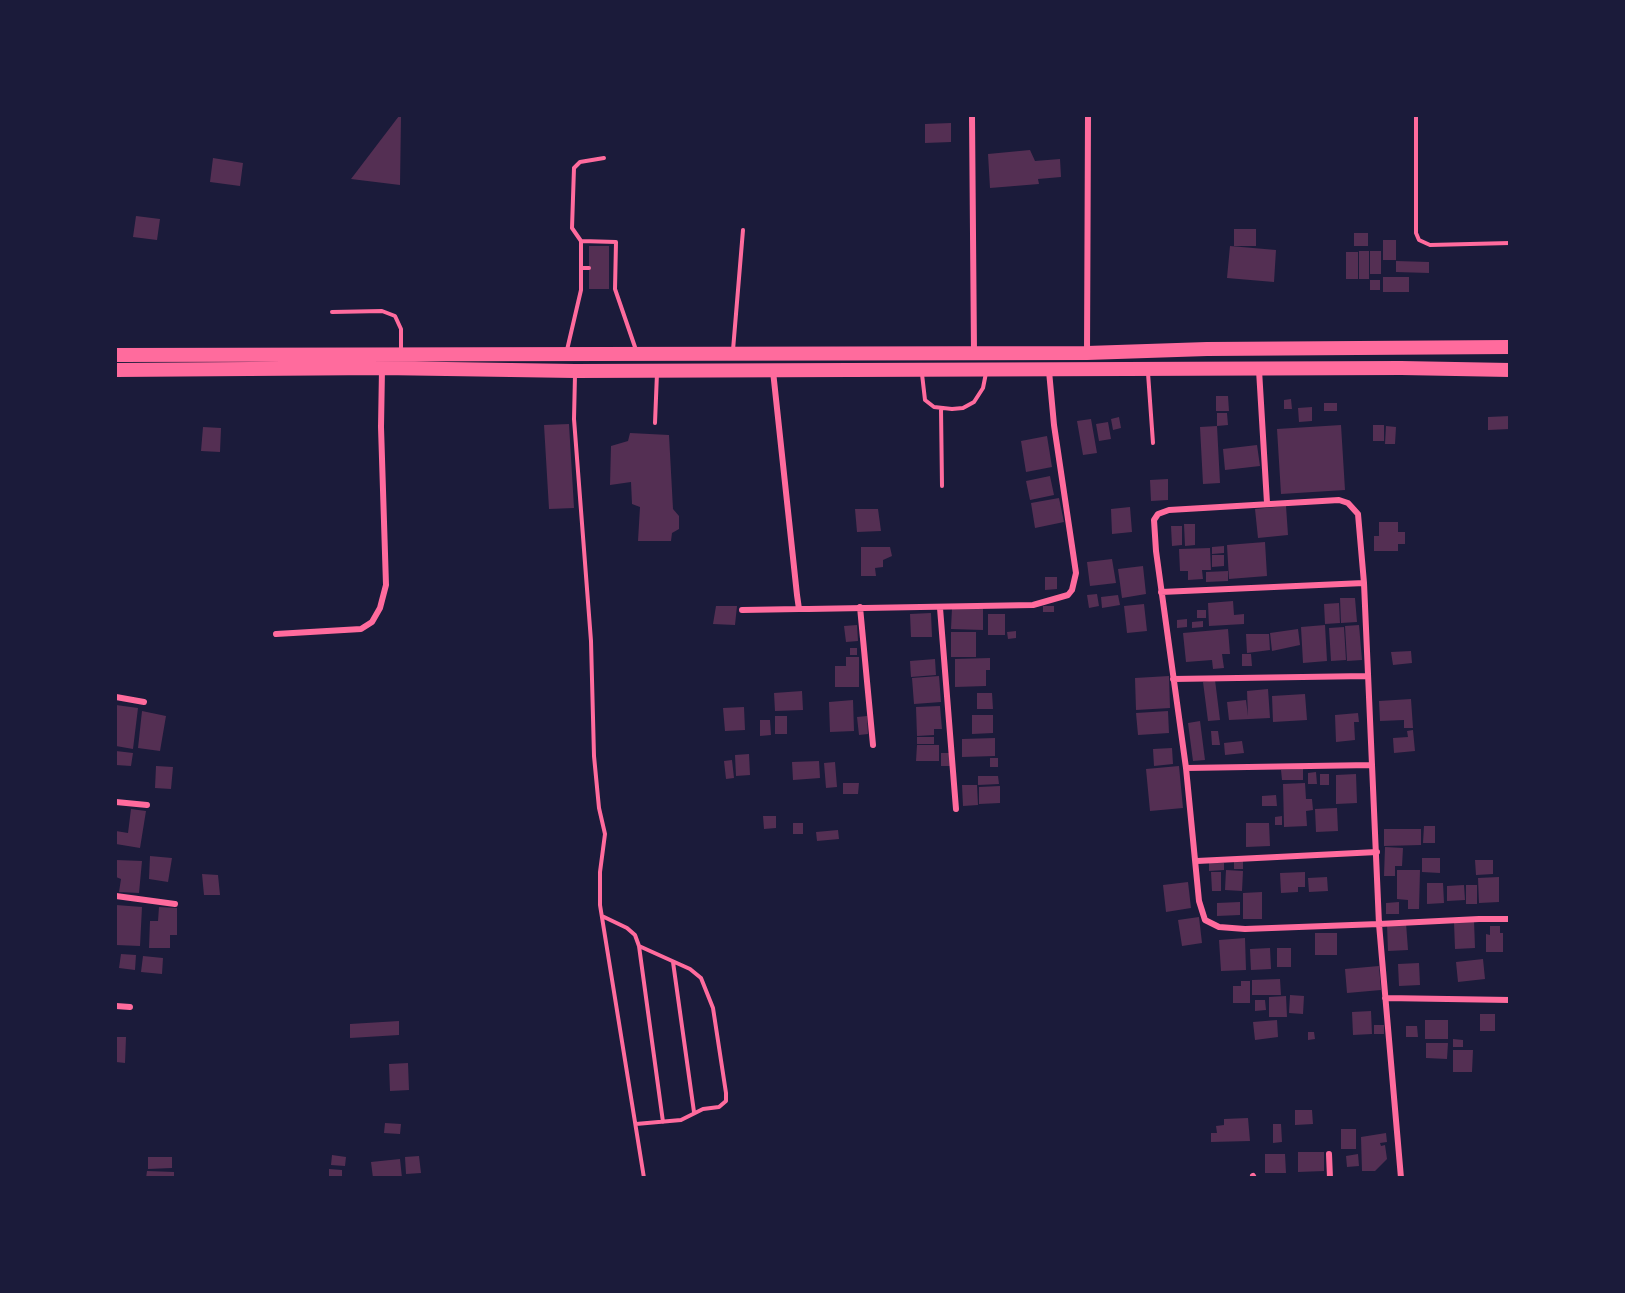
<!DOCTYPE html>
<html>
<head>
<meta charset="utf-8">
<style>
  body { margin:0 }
  #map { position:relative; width:1625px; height:1293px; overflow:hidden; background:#1b1b3a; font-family:Commissioner,sans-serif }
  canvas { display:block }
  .frame { position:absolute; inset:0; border:117px solid #1b1b3a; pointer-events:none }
</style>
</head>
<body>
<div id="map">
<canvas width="1625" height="1293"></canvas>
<div class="frame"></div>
</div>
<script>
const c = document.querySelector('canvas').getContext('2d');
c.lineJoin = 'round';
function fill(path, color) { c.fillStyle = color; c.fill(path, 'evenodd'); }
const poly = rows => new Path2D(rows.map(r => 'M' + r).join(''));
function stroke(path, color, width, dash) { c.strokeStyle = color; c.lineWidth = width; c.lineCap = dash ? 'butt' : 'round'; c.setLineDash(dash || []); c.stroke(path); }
const building = poly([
  [399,116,401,116,400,185,351,179],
  [951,123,951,142,925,143,925,124],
  [1030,150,1035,161,1060,159,1061,177,1038,179,1039,184,990,188,988,154],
  [213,158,243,163,240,186,210,182],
  [136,216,160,219,157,240,133,237],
  [1234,229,1256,229,1256,246,1234,246],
  [1354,233,1368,233,1368,246,1354,246],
  [1383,240,1396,240,1396,260,1383,260],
  [589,246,609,246,609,289,589,289],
  [1230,246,1276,250,1274,282,1227,278],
  [1359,251,1369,251,1369,279,1359,279],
  [1370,251,1381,251,1381,274,1370,274],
  [1346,252,1358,252,1358,279,1346,279],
  [1396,261,1429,262,1429,273,1396,272],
  [1383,277,1409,277,1409,292,1383,292],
  [1370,280,1380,280,1380,290,1370,290],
  [1216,396,1228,396,1229,411,1216,411],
  [1291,399,1292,409,1284,409,1284,400],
  [1324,403,1337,403,1337,411,1324,411],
  [1312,407,1312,421,1299,422,1298,408],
  [1217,413,1227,413,1228,425,1217,426],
  [1510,416,1510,429,1488,430,1488,417],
  [1119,417,1121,428,1113,430,1111,419],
  [1091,419,1097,453,1083,455,1077,421],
  [1108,422,1111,439,1099,441,1096,424],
  [569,424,574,508,549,509,544,425],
  [1341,425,1345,490,1281,494,1277,429],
  [1373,425,1384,425,1384,441,1373,441],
  [1217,426,1220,483,1203,484,1200,427],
  [1386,426,1396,427,1395,444,1385,444],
  [203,427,221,428,220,452,201,451],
  [630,433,669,435,673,509,679,516,679,529,672,533,671,541,638,541,640,507,632,504,631,482,610,485,611,446,628,441],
  [1047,436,1052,467,1026,472,1021,441],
  [1257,445,1260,466,1225,470,1223,449],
  [1050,476,1054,495,1030,500,1026,481],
  [1168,479,1168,500,1151,501,1150,480],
  [1059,498,1064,522,1035,528,1031,503],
  [1286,506,1288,535,1258,538,1255,509],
  [1130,507,1132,532,1112,534,1111,509],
  [855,509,878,509,881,531,857,532],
  [1379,522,1398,522,1398,532,1405,532,1405,544,1398,544,1398,551,1374,551,1374,536,1379,536],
  [1184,524,1195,524,1195,545,1185,546],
  [1171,526,1182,526,1182,545,1172,546],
  [1265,542,1267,576,1229,579,1227,545],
  [1224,546,1224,553,1212,554,1212,547],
  [861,547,890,547,892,556,883,560,883,567,875,568,876,576,861,576],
  [1210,548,1211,570,1202,570,1203,579,1188,580,1188,571,1180,571,1179,549],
  [1212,555,1224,555,1224,566,1212,567],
  [1112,559,1116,583,1090,586,1087,562],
  [1143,566,1146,594,1122,598,1118,569],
  [1228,571,1228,581,1206,582,1206,572],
  [1045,577,1057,577,1057,589,1045,590],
  [1097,594,1099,606,1089,608,1087,595],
  [1118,595,1120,605,1102,608,1101,597],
  [1340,598,1355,598,1357,622,1341,623],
  [1233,601,1234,615,1244,614,1244,624,1209,626,1208,603],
  [1339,603,1340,623,1325,624,1324,604],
  [1144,604,1147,631,1127,633,1124,606],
  [716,606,737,606,735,625,713,624],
  [1043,606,1054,606,1054,612,1043,612],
  [952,608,983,609,983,630,951,629],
  [1197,610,1206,610,1206,618,1197,618],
  [931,613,932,637,911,637,910,614],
  [988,614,1005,614,1005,635,988,635],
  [1187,619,1187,627,1177,628,1177,620],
  [1203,621,1203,627,1192,628,1192,622],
  [857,625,858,641,846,642,844,626],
  [1325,625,1327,661,1303,663,1301,627],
  [1359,625,1362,660,1347,661,1345,626],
  [1344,627,1346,660,1331,661,1329,628],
  [1228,629,1230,654,1222,654,1224,668,1213,669,1212,660,1186,662,1183,633],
  [1298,629,1300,645,1272,651,1270,633],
  [1016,631,1016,638,1008,639,1007,632],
  [951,632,976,632,976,657,951,657],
  [1246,634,1269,634,1270,650,1247,653],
  [850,648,857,648,857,655,850,655],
  [1411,651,1412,663,1393,665,1391,652],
  [1242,654,1251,654,1252,666,1242,666],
  [846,657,859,657,859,687,835,687,835,666,846,666],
  [990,658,990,670,986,670,986,686,955,687,955,659],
  [935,659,936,675,911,677,910,661],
  [939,676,941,702,914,704,912,678],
  [1169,676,1170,708,1136,710,1135,678],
  [1215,680,1220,720,1208,721,1203,682],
  [1268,689,1270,718,1229,720,1227,702,1246,700,1248,716,1247,691],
  [802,691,803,710,775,711,774,693],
  [977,693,992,693,993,709,977,709],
  [1305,694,1307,720,1273,722,1272,696],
  [1411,699,1413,728,1404,728,1404,720,1380,721,1379,701],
  [853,700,854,731,830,732,829,702],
  [116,705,138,708,133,749,116,746],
  [940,706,942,729,934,729,934,735,917,736,916,707],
  [744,707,745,730,725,731,723,708],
  [142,711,166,716,160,751,138,748],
  [1168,711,1169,733,1138,735,1136,713],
  [1358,713,1359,722,1354,722,1355,740,1336,742,1335,715],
  [972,715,993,715,993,733,972,734],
  [775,716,787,716,787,734,775,734],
  [867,716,868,734,859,735,857,717],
  [760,720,770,720,771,735,760,736],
  [1200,721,1205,760,1193,761,1188,723],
  [1413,730,1415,751,1394,753,1393,738,1408,737,1407,731],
  [1211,731,1218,731,1220,745,1212,745],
  [917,737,934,737,934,744,917,744],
  [995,738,995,756,962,757,962,739],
  [1242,741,1244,753,1225,755,1224,743],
  [917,745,939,745,939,761,916,761],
  [1172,748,1173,764,1154,766,1153,749],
  [116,751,133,753,131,766,116,765],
  [941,753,950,753,950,766,941,766],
  [749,754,750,775,736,776,735,755],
  [990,758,998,758,998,767,990,767],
  [732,760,734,778,726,779,724,761],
  [819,761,820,778,793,780,792,762],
  [835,762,837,787,826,788,824,763],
  [156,766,173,767,171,789,155,788],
  [1179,766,1183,808,1150,811,1146,769],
  [1303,769,1303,780,1282,780,1281,770],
  [1316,772,1317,784,1308,784,1308,773],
  [1320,774,1329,774,1329,785,1320,785],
  [1356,774,1357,803,1336,804,1336,775],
  [978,776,998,776,999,784,978,785],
  [843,783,859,783,858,794,843,794],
  [1305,783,1306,799,1312,799,1313,810,1306,811,1307,826,1284,827,1283,784],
  [962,785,977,785,978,805,963,806],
  [1000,786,1000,803,979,804,979,787],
  [1276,795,1277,806,1262,806,1262,796],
  [1337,808,1338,831,1316,832,1315,809],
  [131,809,146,811,140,848,116,844,116,831,128,833],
  [763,816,776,816,776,828,764,829],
  [1282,816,1282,825,1275,825,1275,817],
  [793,823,803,823,803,834,793,834],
  [1246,823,1269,823,1270,846,1246,847],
  [1424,826,1435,826,1435,843,1423,843],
  [1384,829,1421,829,1421,845,1384,846],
  [838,830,839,839,817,841,816,832],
  [1385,847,1403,848,1402,866,1395,866,1395,876,1384,876],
  [150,856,172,858,168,882,149,879],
  [1422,858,1440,858,1440,873,1422,872],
  [116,860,142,861,139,893,119,892,121,879,116,877],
  [1475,860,1493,860,1493,874,1476,875],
  [1234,861,1243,861,1243,869,1234,869],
  [1209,863,1224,863,1224,870,1209,871],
  [1226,870,1243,871,1242,891,1225,890],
  [1397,870,1420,870,1419,909,1408,909,1408,900,1397,899],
  [1211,872,1221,872,1221,891,1212,891],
  [1305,872,1305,887,1298,887,1298,892,1281,893,1280,873],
  [202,874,218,875,220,895,204,895],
  [1327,877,1328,891,1309,892,1308,878],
  [1499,877,1499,902,1479,903,1478,878],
  [1188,882,1191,908,1166,912,1163,885],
  [1427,883,1443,883,1444,903,1427,904],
  [1464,885,1465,900,1447,901,1447,886],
  [1466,885,1477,885,1477,904,1466,904],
  [1262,892,1262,919,1243,919,1243,893],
  [1240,902,1240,915,1217,916,1217,903],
  [1399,902,1399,914,1386,914,1386,903],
  [116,905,142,907,140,946,116,945],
  [159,907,177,908,177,935,170,935,170,948,149,948,150,921,158,921],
  [1199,917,1202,943,1182,946,1178,920],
  [1474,920,1475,948,1455,949,1454,922],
  [1406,923,1408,950,1388,951,1387,924],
  [1490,926,1500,926,1500,933,1503,933,1503,952,1486,952,1486,934,1490,935],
  [1315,933,1337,933,1337,955,1315,955],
  [1245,938,1246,970,1221,971,1219,940],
  [1270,948,1271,969,1251,970,1250,949],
  [1277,948,1291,948,1291,967,1277,967],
  [121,954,136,955,135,970,119,968],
  [143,956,163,958,162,974,141,972],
  [1483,959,1485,979,1458,982,1456,962],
  [1419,963,1420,985,1399,986,1398,964],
  [1379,966,1381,990,1347,993,1345,969],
  [1280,979,1281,995,1252,995,1252,980],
  [1241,981,1250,981,1250,1003,1233,1003,1233,986,1241,986],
  [1290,995,1304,996,1303,1014,1289,1013],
  [1286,996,1287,1017,1269,1017,1269,997],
  [1255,1000,1265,1000,1266,1010,1255,1011],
  [1371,1011,1372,1034,1353,1035,1352,1012],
  [1480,1014,1495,1014,1495,1031,1480,1031],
  [1277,1020,1278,1037,1255,1040,1253,1022],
  [1425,1020,1448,1020,1448,1039,1425,1039],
  [399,1021,399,1035,350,1038,350,1024],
  [1374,1025,1384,1025,1384,1034,1374,1034],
  [1406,1026,1417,1026,1418,1037,1406,1037],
  [1308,1032,1314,1032,1315,1039,1308,1040],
  [116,1037,126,1037,125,1063,116,1062],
  [1453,1039,1463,1040,1463,1047,1453,1047],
  [1426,1043,1448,1043,1447,1059,1426,1058],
  [1453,1050,1473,1050,1472,1072,1453,1072],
  [408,1063,409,1090,390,1091,389,1064],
  [1295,1110,1312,1110,1313,1124,1295,1125],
  [1248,1118,1250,1141,1211,1142,1211,1133,1217,1133,1216,1126,1224,1125,1224,1119],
  [385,1123,401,1124,400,1134,384,1133],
  [1273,1124,1281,1124,1282,1142,1273,1143],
  [1341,1129,1356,1129,1356,1149,1341,1149],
  [1386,1133,1387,1142,1380,1143,1381,1146,1385,1145,1387,1159,1375,1171,1362,1171,1361,1137],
  [1298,1152,1324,1152,1324,1171,1298,1172],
  [1265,1154,1285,1154,1286,1173,1265,1173],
  [1358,1154,1359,1166,1347,1167,1346,1156],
  [332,1155,346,1157,345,1166,331,1165],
  [419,1156,421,1173,406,1174,405,1157],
  [148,1157,172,1157,172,1168,148,1169],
  [400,1159,402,1178,373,1178,371,1162],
  [329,1169,342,1170,342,1178,329,1178],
  [147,1171,174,1172,174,1178,146,1178]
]);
const service = poly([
  [1416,116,1416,233,1419,240,1430,245,1510,243],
  [604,158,580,162,574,168,572,228,581,241,616,242,615,289,636,350],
  [581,268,589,268],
  [332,312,382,311,395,316,401,329,401,352],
  [567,350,581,290,581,241],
  [733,350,743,230],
  [1148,373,1153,443],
  [922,374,925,400,934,407,952,409,963,408,974,402,983,388,986,373],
  [575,375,574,419,591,641,594,756,599,808,605,834,600,872,600,905,644,1178],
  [941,409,942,486],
  [655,423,657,373],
  [602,916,627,928,635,935,639,946,663,1122],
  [673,962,694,1112],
  [636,1124,681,1120,703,1109,719,1107,726,1101,726,1093,713,1008,701,978,690,969,639,946]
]);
const minor = poly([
  [972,116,974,352],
  [1087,352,1088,116],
  [1259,370,1267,503],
  [773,371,797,595,799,609,808,609,1033,605,1068,595,1072,590,1076,573,1054,425,1049,371],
  [1161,592,1364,583],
  [860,607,873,745],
  [940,608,956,809],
  [742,610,799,609],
  [276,634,361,629,372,622,380,608,386,585,381,427,382,369],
  [1173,679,1367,676],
  [116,697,144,702],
  [1186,768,1372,765],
  [116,802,147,805],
  [1197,861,1377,852],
  [116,896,175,904],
  [1385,998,1510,1000],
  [116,1006,130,1007],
  [1329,1154,1330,1178],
  [1253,1176,1254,1178],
  [1401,1178,1379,924,1364,583,1358,514,1348,503,1339,500,1169,510,1158,514,1154,520,1156,551,1186,768,1199,901,1205,920,1219,927,1245,929,1379,924,1479,919,1510,919]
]);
const trunk = poly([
  [116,355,1087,353,1207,349,1510,347],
  [116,370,382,368,575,371,1401,368,1510,370]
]);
fill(building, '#542f53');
stroke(service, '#ff6b9d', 4);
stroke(minor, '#ff6b9d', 6);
stroke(trunk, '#ff6b9d', 14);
</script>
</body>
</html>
